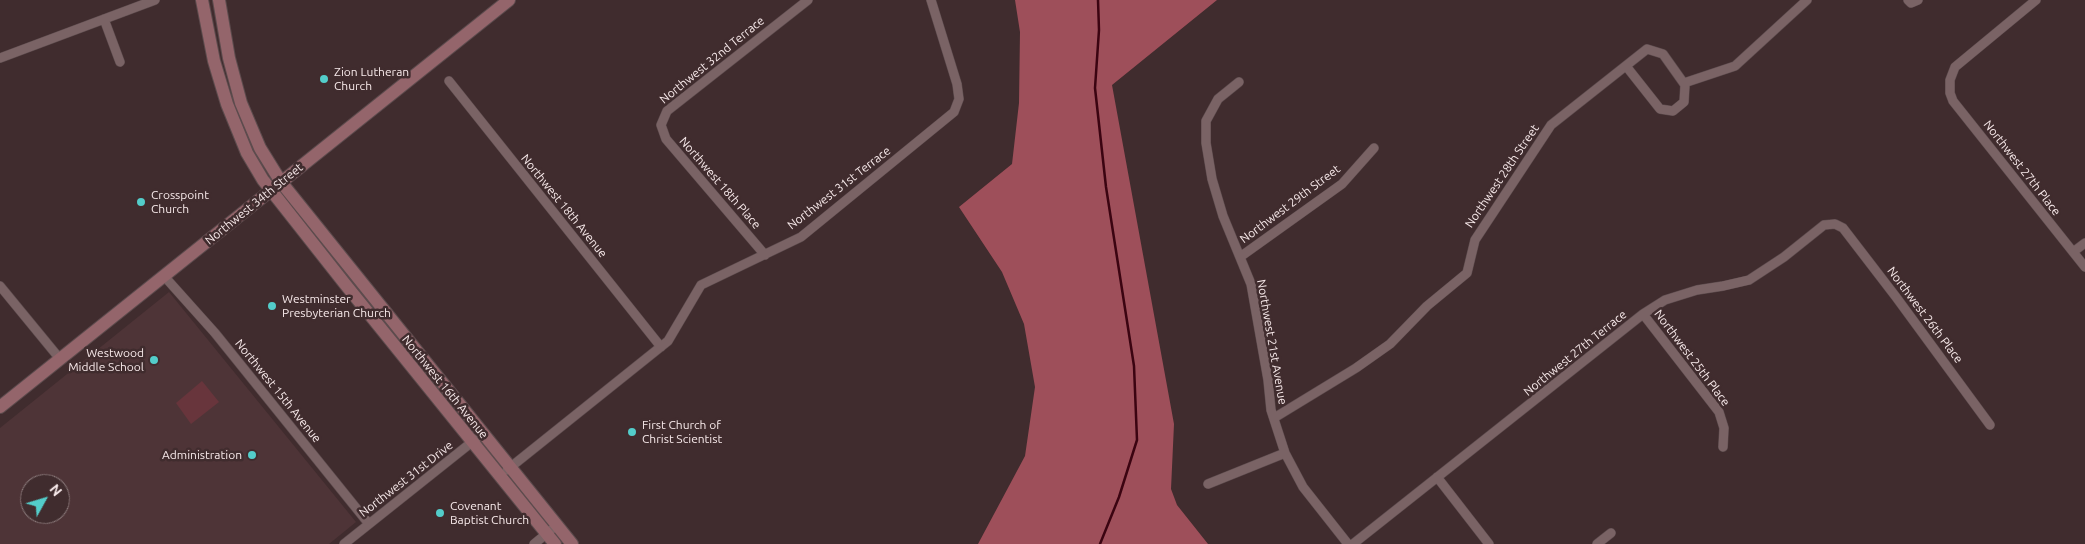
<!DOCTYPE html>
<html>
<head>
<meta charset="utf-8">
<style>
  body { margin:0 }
  #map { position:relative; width:2085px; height:544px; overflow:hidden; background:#402c2e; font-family:Ubuntu,sans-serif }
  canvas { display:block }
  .north { position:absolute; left:20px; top:474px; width:50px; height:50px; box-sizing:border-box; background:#402c2e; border:1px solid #897879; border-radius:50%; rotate:51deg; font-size:14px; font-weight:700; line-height:20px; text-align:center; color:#f7e9ea }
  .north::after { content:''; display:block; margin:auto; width:18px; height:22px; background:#53cdca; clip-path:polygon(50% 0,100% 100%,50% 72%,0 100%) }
</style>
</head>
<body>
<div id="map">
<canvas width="2085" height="544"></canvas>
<div class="north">N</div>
</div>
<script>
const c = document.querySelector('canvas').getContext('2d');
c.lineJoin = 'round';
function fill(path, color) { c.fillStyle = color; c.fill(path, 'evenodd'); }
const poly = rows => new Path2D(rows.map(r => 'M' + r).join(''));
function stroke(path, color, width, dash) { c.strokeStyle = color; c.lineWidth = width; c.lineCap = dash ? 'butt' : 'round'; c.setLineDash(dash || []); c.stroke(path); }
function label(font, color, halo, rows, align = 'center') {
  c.font = font + ' Ubuntu,sans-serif'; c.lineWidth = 5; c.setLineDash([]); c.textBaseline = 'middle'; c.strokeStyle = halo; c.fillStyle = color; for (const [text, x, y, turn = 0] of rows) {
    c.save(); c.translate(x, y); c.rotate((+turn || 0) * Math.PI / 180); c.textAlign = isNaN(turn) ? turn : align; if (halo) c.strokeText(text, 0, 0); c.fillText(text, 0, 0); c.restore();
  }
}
const built = poly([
  [169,292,356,522,329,544,0,544,0,428],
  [30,484,60,484,60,514,30,514]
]);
const green = poly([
  [202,381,219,402,191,424,176,403]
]);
const forest = poly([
  [1015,0,1217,0,1112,85,1174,424,1171,489,1177,505,1208,544,978,544,1025,456,1035,387,1024,324,1002,272,959,207,1012,164,1019,103,1020,32]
]);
const stream = poly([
  [1098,0,1099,30,1095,88,1106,187,1134,366,1137,440,1119,497,1100,544]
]);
const minor = poly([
  [1908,0,1911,3,1918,0],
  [2036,0,1955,67,1950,80,1950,93,1953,101,2085,267],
  [104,19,120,62],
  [0,58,155,0],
  [449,81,661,347],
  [1239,82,1218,99,1206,121,1206,143,1212,179,1223,216,1251,284,1268,380,1271,410,1285,453,1303,487,1348,544],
  [1684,83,1735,66,1807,0],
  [2073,252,2085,243],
  [765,255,666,139,661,125,667,111,808,0],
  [1240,257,1342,184,1374,148],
  [164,276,215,333,369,524],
  [0,286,60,359],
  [1643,314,1719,412,1724,428,1723,447],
  [1274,418,1356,368,1390,344,1427,306,1467,273,1475,240,1551,125,1647,49,1663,54,1685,85,1684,102,1673,111,1660,109,1626,66],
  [507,470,668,341,701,285,801,237,954,112,959,99,957,84,931,0],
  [1437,477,1489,544],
  [1208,484,1285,453],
  [344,544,477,438],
  [534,544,551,530],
  [1353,544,1643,314,1665,300,1697,290,1723,286,1749,280,1784,257,1824,225,1835,224,1843,228,1896,297,1990,425],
  [1597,544,1611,533]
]);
const secondary = poly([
  [202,0,214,61,227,104,247,153,263,180,345,284,555,544],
  [219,0,229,58,241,103,260,148,281,182,572,544],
  [0,407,509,0]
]);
const markers = [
  [324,79,5,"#53cdca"],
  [141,202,5,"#53cdca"],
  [272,306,5,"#53cdca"],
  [154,360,5,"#53cdca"],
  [632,432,5,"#53cdca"],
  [252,455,5,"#53cdca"],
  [440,513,5,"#53cdca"]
];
const streetNames = [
  ["Northwest 32nd Terrace",712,60,-39],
  ["Northwest 27th Place",2022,168,52],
  ["Northwest 28th Street",1502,176,-56],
  ["Northwest 18th Place",720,183,49],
  ["Northwest 31st Terrace",839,188,-38],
  ["Northwest 34th Street",254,204,-39],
  ["Northwest 29th Street",1290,204,-37],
  ["Northwest 18th Avenue",564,206,51],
  ["Northwest 26th Place",1925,315,53],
  ["Northwest 21st Avenue",1272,342,80],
  ["Northwest 27th Terrace",1575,353,-39],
  ["Northwest 25th Place",1692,358,53],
  ["Northwest 16th Avenue",445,387,51],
  ["Northwest 15th Avenue",278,391,51],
  ["Northwest 31st Drive",406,479,-38]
];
const poiNames = [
  ["Zion Lutheran",334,72],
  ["Church",334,86],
  ["Crosspoint",151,195],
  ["Church",151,209],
  ["Westminster",282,299],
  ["Presbyterian Church",282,313],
  ["Westwood",144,353,"right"],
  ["Middle School",144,367,"right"],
  ["First Church of",642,425],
  ["Christ Scientist",642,439],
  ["Administration",242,455,"right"],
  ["Covenant",450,506],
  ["Baptist Church",450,520]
];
fill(built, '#4e3437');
fill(green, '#68353c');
fill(forest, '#9e4f5a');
stroke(stream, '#3b0411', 2.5);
stroke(minor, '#5c4b4d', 10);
stroke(secondary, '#5c4b4d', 14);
stroke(minor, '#7a6365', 9);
stroke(secondary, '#94656b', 12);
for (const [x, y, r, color] of markers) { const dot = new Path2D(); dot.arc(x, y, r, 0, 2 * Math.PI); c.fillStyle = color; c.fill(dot); stroke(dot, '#402c2e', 2); }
label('12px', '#f7e9ea', '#402c2e', streetNames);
label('12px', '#f7e9ea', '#402c2e', poiNames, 'left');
</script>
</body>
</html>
